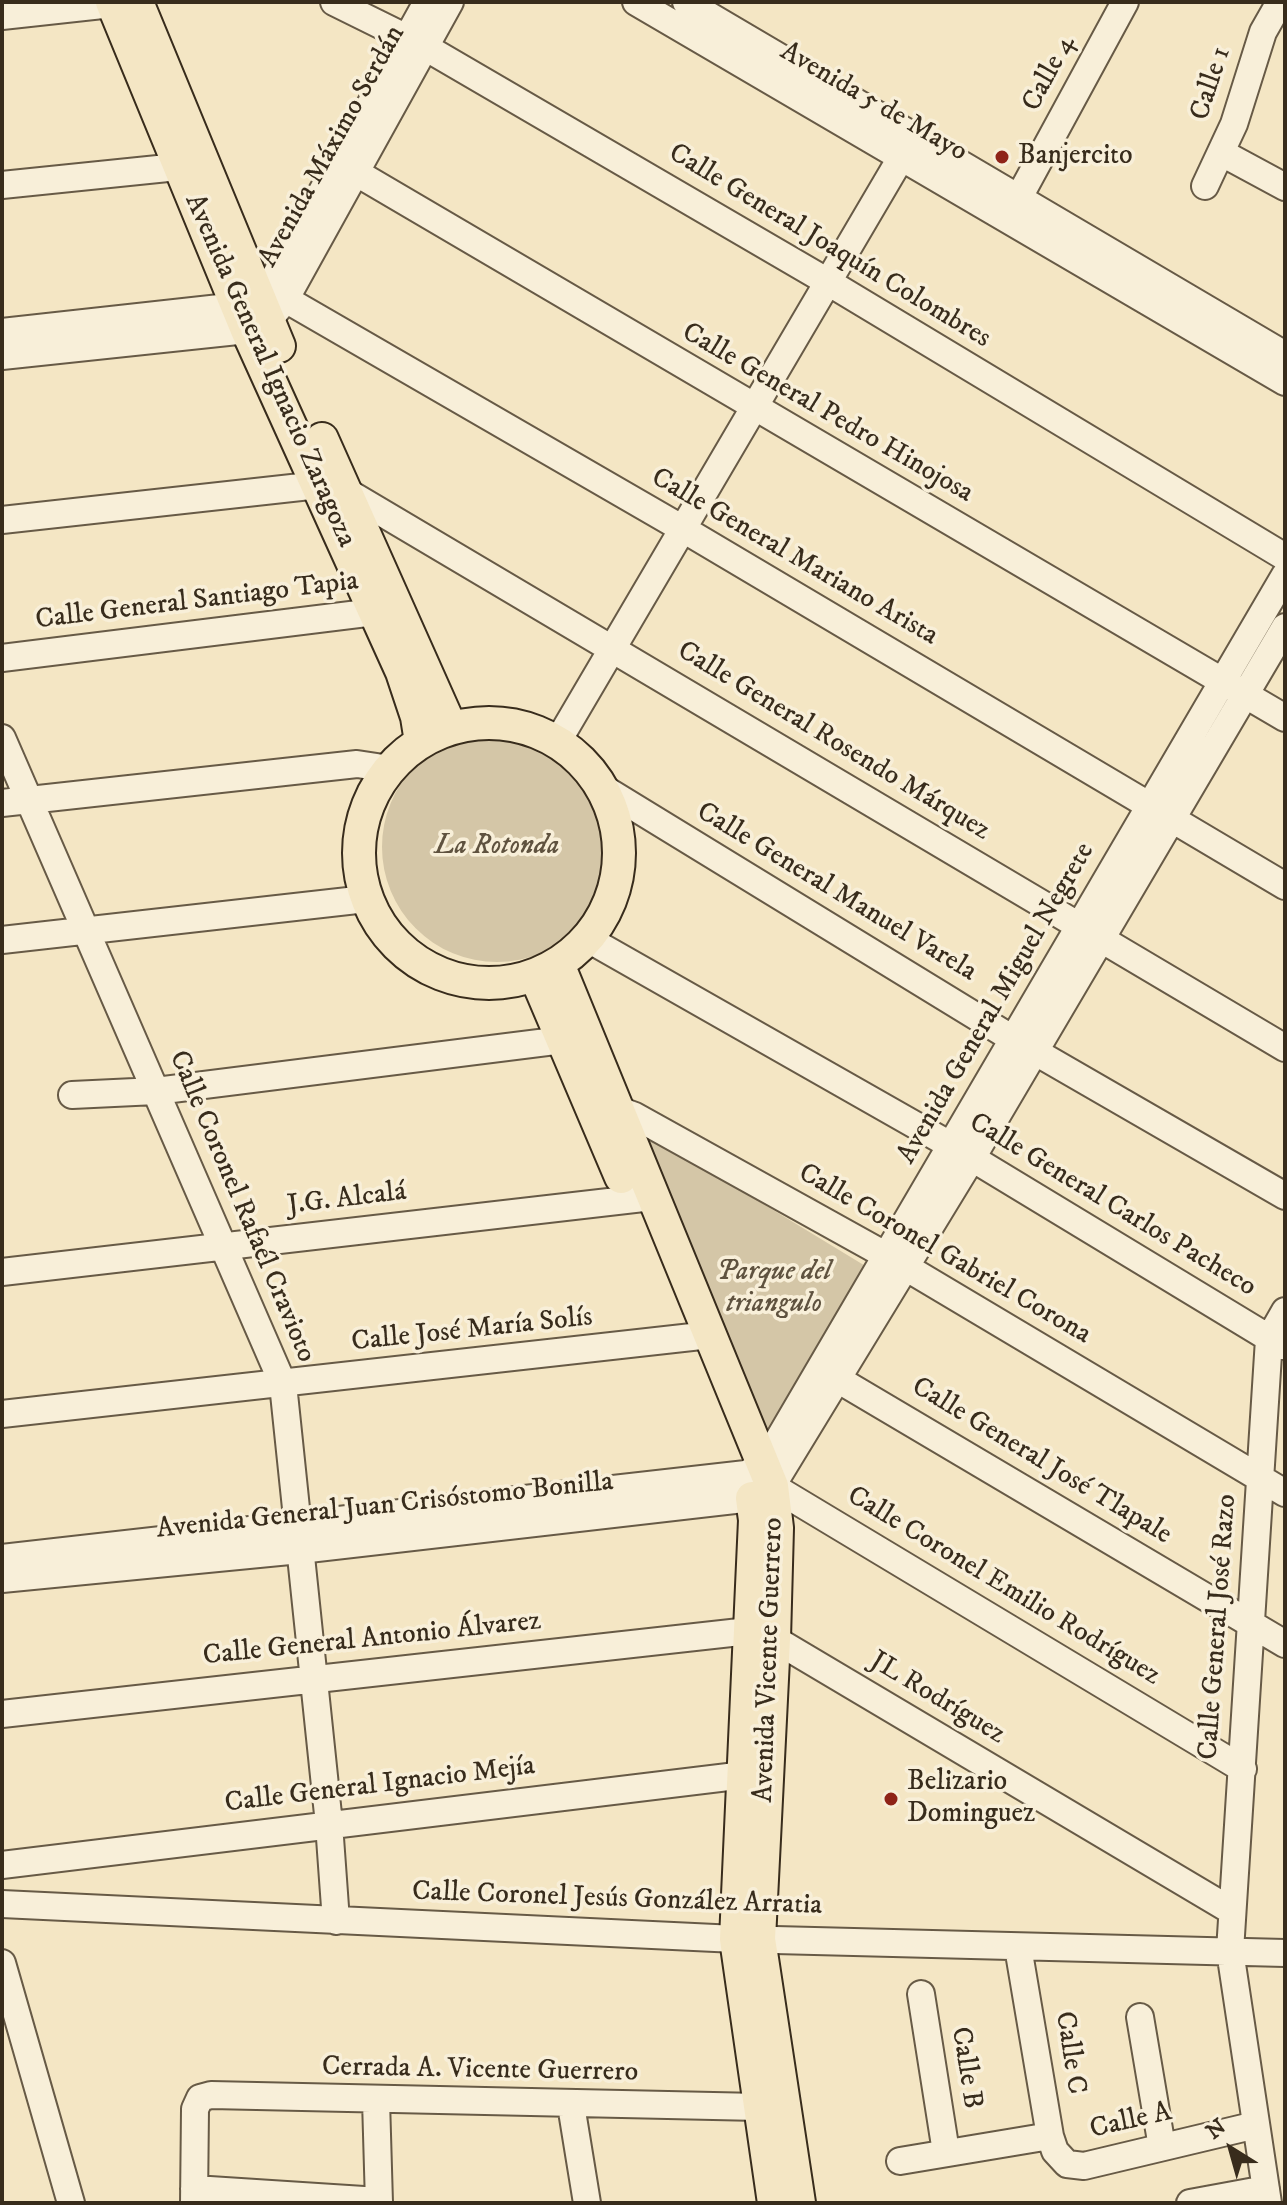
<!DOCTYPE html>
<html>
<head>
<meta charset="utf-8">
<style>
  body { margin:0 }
  #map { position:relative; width:1287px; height:2205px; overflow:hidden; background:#f4e6c4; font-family:"IM FELL DW Pica",serif }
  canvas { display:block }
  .frame { position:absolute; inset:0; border:4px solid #382c1c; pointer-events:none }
  .north { position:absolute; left:1191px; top:2109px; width:80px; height:80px; -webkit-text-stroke:6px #f8efd9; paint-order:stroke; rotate:323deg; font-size:22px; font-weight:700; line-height:32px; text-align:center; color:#382c1c }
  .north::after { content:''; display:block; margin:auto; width:28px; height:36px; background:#382c1c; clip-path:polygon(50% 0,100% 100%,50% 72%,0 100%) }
</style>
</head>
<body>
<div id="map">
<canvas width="1287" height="2205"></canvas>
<div class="frame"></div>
<div class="north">N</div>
</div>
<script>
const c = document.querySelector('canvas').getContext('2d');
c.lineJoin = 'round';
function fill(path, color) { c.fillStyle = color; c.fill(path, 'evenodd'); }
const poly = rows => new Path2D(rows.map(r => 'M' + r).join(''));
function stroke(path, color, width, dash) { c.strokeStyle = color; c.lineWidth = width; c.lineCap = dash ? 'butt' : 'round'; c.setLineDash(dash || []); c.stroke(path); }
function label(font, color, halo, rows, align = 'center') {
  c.font = font + ' "IM FELL DW Pica",serif'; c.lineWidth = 7; c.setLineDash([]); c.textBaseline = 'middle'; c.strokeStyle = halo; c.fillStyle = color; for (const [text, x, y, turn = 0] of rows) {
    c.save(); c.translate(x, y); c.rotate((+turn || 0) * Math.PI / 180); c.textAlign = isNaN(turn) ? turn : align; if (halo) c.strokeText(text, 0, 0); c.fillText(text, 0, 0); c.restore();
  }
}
const green = poly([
  '382 847a115 115 0 1 1 230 0a115 115 0 1 1-230 0Z',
  [634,1134,663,1143,867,1267,764,1434]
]);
const minor = poly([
  [334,2,425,47,828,282,1285,557],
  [636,2,1285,382],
  [686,2,1285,355],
  [2,16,130,2],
  [1222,153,1285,187],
  [338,162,1285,718],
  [2,185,197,165],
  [1205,186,1234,124,1263,32,1280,2],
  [1011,212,1125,2],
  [268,289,683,529,1285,886],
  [2,332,238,306,259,298,268,289,427,2],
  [2,356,247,330,268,321,285,300,450,2],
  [2,520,319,485,347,492,1285,1048],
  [2,658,391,610],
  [2,738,283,1384,329,1824,336,1921],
  [558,741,902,156],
  [603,788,1013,1039,1285,1196],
  [2,803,357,764,390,769],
  [588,939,952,1146,1282,1346],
  [2,940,366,899],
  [72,1095,156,1091,563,1040],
  [608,1106,635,1116,887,1256,1285,1493],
  [2,1272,652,1197],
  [839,1380,1285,1644],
  [2,1414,710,1335],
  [772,1486,1243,1769],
  [2,1558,746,1474,764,1464,1285,575],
  [2,1579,300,1550,752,1498,772,1486,972,1158,1285,627],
  [2,1714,749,1631,774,1639,1232,1911],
  [2,1865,761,1773],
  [2,1904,736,1939,1285,1953],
  [1018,1947,1050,2136,1055,2151,1067,2164,1084,2166,1256,2125],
  [2,1963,71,2203],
  [921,1994,946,2152],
  [1140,2017,1162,2147],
  [376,2100,379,2203],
  [571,2105,587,2203],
  [900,2161,1050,2136],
  [194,2189,379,2201],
  [194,2203,195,2109,200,2098,211,2095,759,2107],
  [1190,2203,1266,2189],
  [1268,2203,1230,1951,1269,1339,1285,1311]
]);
const major = poly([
  [112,2,247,330,402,672,417,717,421,742],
  [137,2,279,346],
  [322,439,451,728],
  '359 853a130 130 0 1 1 260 0a130 130 0 1 1-260 0Z',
  [558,964,772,1486,777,1528,774,1639,759,1939,799,2203],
  [535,975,621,1177],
  [752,1498,755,1520,736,1939,774,2203]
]);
const markers = [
  [1002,157,8,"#8f2418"],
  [891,1799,8,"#8f2418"]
];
const streetNames = [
  ["Calle 4",1050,74,-62],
  ["Calle 1",1212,84,-72],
  ["Avenida 5 de Mayo",873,103,30],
  ["Avenida Máximo Serdán",333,147,-61],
  ["Calle General Joaquín Colombres",829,247,31],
  ["Avenida General Ignacio Zaragoza",269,371,66],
  ["Calle General Pedro Hinojosa",827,414,30],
  ["Calle General Mariano Arista",794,558,30],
  ["Calle General Santiago Tapia",197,602,-7],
  ["Calle General Rosendo Márquez",833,742,31],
  ["Calle General Manuel Varela",836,893,31],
  ["Avenida General Miguel Negrete",997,1004,-60],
  ["J.G. Alcalá",347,1200,-7],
  ["Calle General Carlos Pacheco",1112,1206,31],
  ["Calle Coronel Rafaél Cravioto",241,1207,67],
  ["Calle Coronel Gabriel Corona",944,1255,30],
  ["Calle José María Solís",472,1331,-6],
  ["Calle General José Tlapale",1041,1462,31],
  ["Avenida General Juan Crisóstomo Bonilla",385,1507,-6],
  ["Calle Coronel Emilio Rodríguez",1003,1587,31],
  ["Calle General José Razo",1219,1627,-86],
  ["Calle General Antonio Álvarez",372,1640,-6],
  ["Avenida Vicente Guerrero",770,1660,-88],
  ["JL Rodríguez",937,1699,31],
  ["Calle General Ignacio Mejía",380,1786,-7],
  ["Calle Coronel Jesús González Arratia",617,1900,2],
  ["Calle C",1069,2053,81],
  ["Calle B",965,2068,81],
  ["Cerrada A. Vicente Guerrero",480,2071,1],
  ["Calle A",1131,2122,-13]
];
const poiNames = [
  ["Banjercito",1018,157],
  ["Belizario",907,1783],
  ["Dominguez",907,1815]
];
const parkNames = [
  ["La Rotonda",497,847],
  ["Parque del",774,1273],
  ["triangulo",774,1305]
];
fill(green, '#d4c6a7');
stroke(minor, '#675a46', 30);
stroke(major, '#382c1c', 36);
stroke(minor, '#f8efd9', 26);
stroke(major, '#f4e6c4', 32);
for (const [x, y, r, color] of markers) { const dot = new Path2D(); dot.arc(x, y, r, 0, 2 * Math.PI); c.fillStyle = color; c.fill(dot); stroke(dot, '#f8efd9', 3); }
label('28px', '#382c1c', '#f8efd9', streetNames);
label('28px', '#382c1c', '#f8efd9', poiNames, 'left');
label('italic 28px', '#5f523f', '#f8efd9', parkNames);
</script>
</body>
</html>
